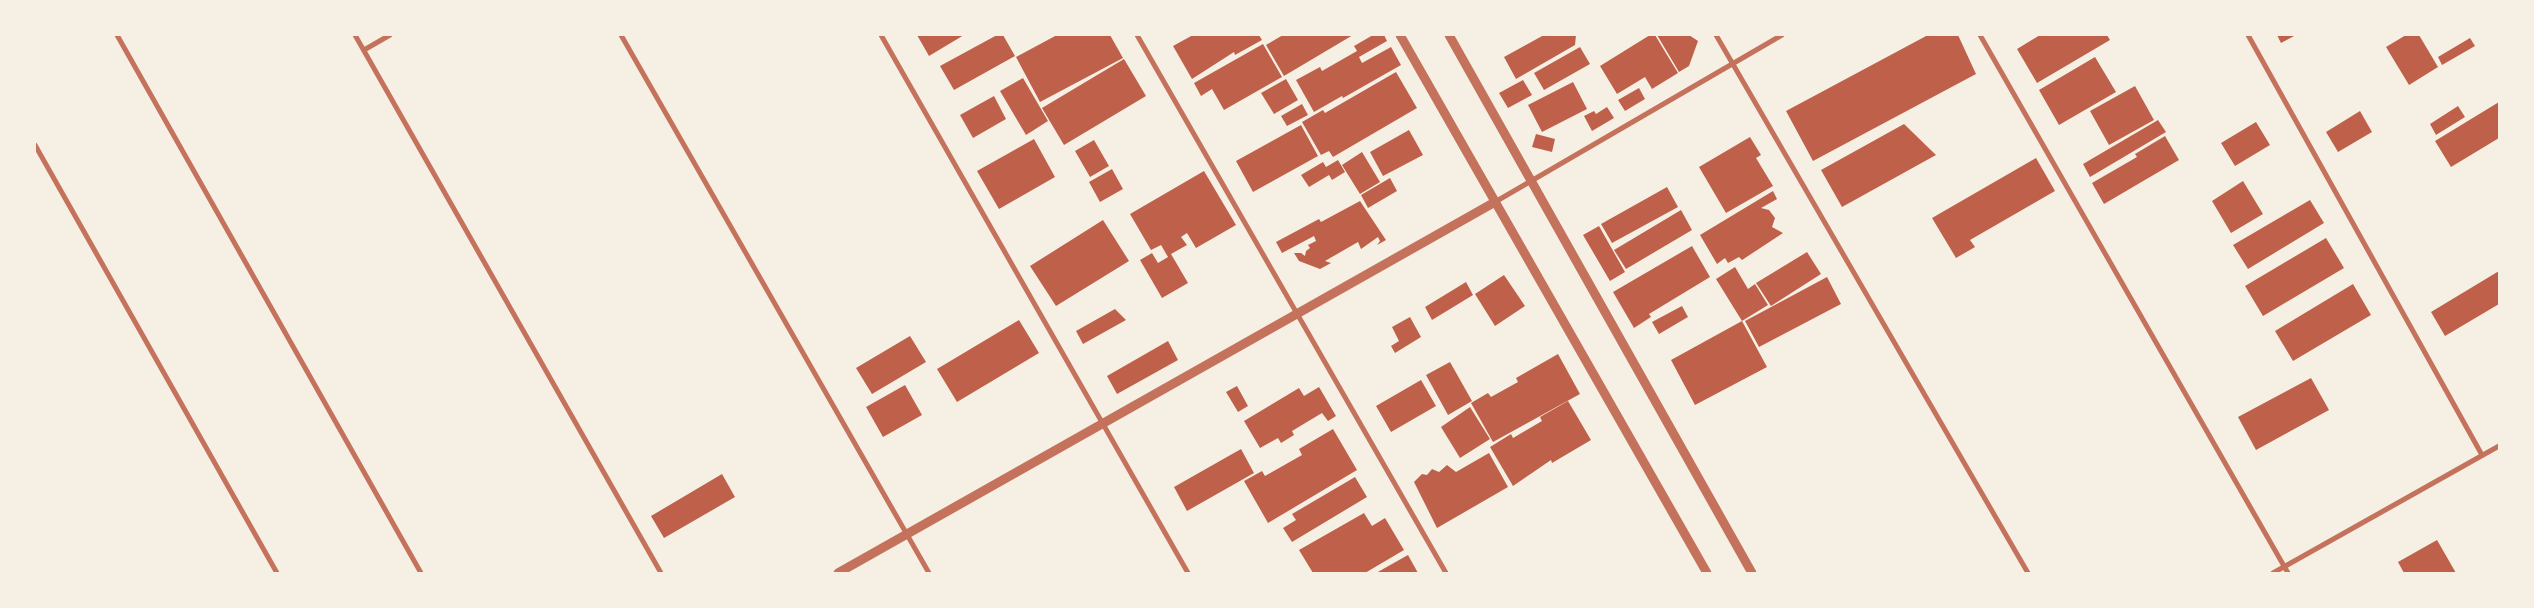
<!DOCTYPE html>
<html>
<head>
<meta charset="utf-8">
<style>
  body { margin:0 }
  #map { position:relative; width:2534px; height:608px; overflow:hidden; background:#f6efe4; font-family:"Space Grotesk",sans-serif }
  canvas { display:block }
  .frame { position:absolute; inset:0; border:36px solid #f6efe4; pointer-events:none }
</style>
</head>
<body>
<div id="map">
<canvas width="2534" height="608"></canvas>
<div class="frame"></div>
</div>
<script>
const c = document.querySelector('canvas').getContext('2d');
c.lineJoin = 'round';
function fill(path, color) { c.fillStyle = color; c.fill(path, 'evenodd'); }
const poly = rows => new Path2D(rows.map(r => 'M' + r).join(''));
function stroke(path, color, width, dash) { c.strokeStyle = color; c.lineWidth = width; c.lineCap = dash ? 'butt' : 'round'; c.setLineDash(dash || []); c.stroke(path); }
const building = poly([
  [917,35,964,35,929,56],
  [997,35,1003,35,1015,56,954,90,940,66],
  [1057,35,1110,35,1123,58,1040,102,1016,57],
  [1193,35,1259,35,1262,40,1235,55,1234,52,1192,79,1173,46],
  [1283,35,1353,35,1284,76,1266,45],
  [1373,35,1384,35,1387,41,1359,57,1362,63,1391,47,1401,65,1343,98,1342,96,1314,112,1296,80,1320,67,1322,71,1357,51,1354,46],
  [1544,35,1576,35,1575,45,1516,79,1504,57],
  [1650,35,1655,35,1678,73,1652,89,1645,77,1617,94,1600,66],
  [1657,35,1689,35,1698,41,1689,66,1679,72],
  [1928,35,1958,35,1976,74,1813,161,1786,111],
  [2040,35,2107,35,2110,40,2037,83,2017,49],
  [2277,35,2296,35,2281,43],
  [2406,35,2419,35,2438,67,2409,85,2386,47],
  [2470,38,2475,46,2442,65,2438,57],
  [1263,44,1282,77,1224,110,1212,89,1201,96,1194,83],
  [1580,47,1590,64,1544,90,1534,73],
  [2095,57,2116,92,2059,125,2039,90],
  [1124,59,1146,96,1064,145,1042,108],
  [1396,72,1417,108,1333,157,1329,151,1321,155,1302,122,1323,110,1325,113],
  [1023,78,1048,121,1026,135,1000,91],
  [1286,79,1298,100,1274,114,1261,93],
  [1523,80,1532,95,1508,108,1499,93],
  [1573,82,1587,109,1542,132,1528,105],
  [2135,86,2154,120,2109,145,2090,111],
  [1639,88,1645,99,1625,111,1618,100],
  [994,96,1006,119,973,138,960,115],
  [2499,102,2499,138,2451,167,2435,141],
  [1302,104,1308,115,1287,126,1281,116],
  [2458,106,2465,117,2436,135,2430,124],
  [1607,107,1614,118,1592,131,1584,116,1594,111,1596,114],
  [2360,111,2372,132,2338,152,2326,132],
  [2158,120,2166,132,2090,177,2083,164],
  [2256,122,2270,145,2235,166,2221,143],
  [1904,124,1936,155,1842,207,1821,170],
  [1301,125,1318,156,1253,192,1236,161],
  [1409,130,1423,155,1383,176,1370,152],
  [1536,134,1555,139,1552,152,1532,147],
  [2165,136,2179,160,2104,204,2092,183,2137,157,2135,154],
  [1750,137,1761,155,1756,158,1773,186,1726,213,1699,167],
  [1034,139,1055,177,999,209,977,171],
  [1094,140,1109,166,1090,177,1075,151],
  [1362,152,1380,182,1360,194,1342,165],
  [2036,158,2055,191,1970,240,1975,247,1956,258,1932,218],
  [1338,160,1345,172,1332,180,1329,175,1309,187,1301,175,1323,162,1326,167],
  [1112,169,1123,189,1100,202,1089,182],
  [1204,171,1236,225,1196,248,1187,233,1181,237,1187,245,1171,254,1188,283,1162,298,1140,260,1152,253,1158,263,1168,257,1161,245,1151,250,1130,214],
  [1390,178,1397,191,1368,208,1361,195],
  [2243,181,2263,214,2231,233,2212,201],
  [1667,187,1678,207,1612,243,1601,224],
  [1773,191,1777,199,1761,208,1769,210,1775,218,1772,227,1783,233,1742,260,1739,257,1728,263,1725,258,1717,264,1700,235],
  [2310,200,2324,223,2248,269,2233,245],
  [1360,201,1386,240,1377,245,1380,241,1378,237,1361,249,1358,242,1325,261,1331,263,1320,269,1299,261,1294,253,1301,253,1305,256,1306,251,1310,248,1308,245,1316,241,1314,236,1282,253,1276,242,1319,219,1321,222],
  [1681,210,1692,230,1626,269,1614,250],
  [1103,220,1129,261,1056,306,1030,266],
  [1599,226,1625,272,1610,281,1583,235],
  [2326,238,2344,268,2263,316,2245,286],
  [1692,246,1710,277,1649,314,1651,317,1634,328,1613,292],
  [1807,252,1821,274,1771,306,1756,283],
  [1735,267,1748,289,1755,284,1768,305,1742,321,1716,279],
  [2499,271,2499,304,2445,336,2431,312],
  [1504,275,1525,306,1495,326,1475,294],
  [1827,277,1841,304,1759,347,1745,321],
  [1466,282,1473,295,1432,320,1425,307],
  [2353,284,2371,315,2293,361,2275,331],
  [1682,306,1688,317,1659,334,1652,322],
  [1115,309,1126,320,1083,344,1076,331],
  [1410,317,1421,337,1395,353,1391,346,1399,341,1392,327],
  [1019,320,1039,353,957,402,937,369],
  [1742,321,1767,367,1695,405,1671,360],
  [910,336,926,362,872,394,856,368],
  [1168,341,1178,360,1117,394,1107,376],
  [1558,354,1580,394,1493,442,1471,403,1488,393,1491,397,1518,382,1516,378],
  [1450,362,1472,401,1448,415,1426,375],
  [2311,378,2329,410,2256,450,2238,417],
  [1421,380,1436,406,1391,432,1376,406],
  [905,385,922,415,883,437,866,407],
  [1237,386,1248,406,1238,412,1226,392],
  [1319,387,1336,416,1328,421,1322,413,1292,431,1294,435,1281,443,1278,438,1260,448,1244,421,1299,388,1304,396],
  [1568,401,1591,440,1552,463,1551,460,1513,486,1490,447,1511,434,1513,438,1542,421,1540,417],
  [1470,407,1490,439,1460,458,1441,427],
  [1333,429,1357,470,1268,523,1244,481,1262,471,1265,476,1302,455,1299,449],
  [1241,449,1254,473,1187,511,1174,487],
  [1489,453,1508,487,1437,528,1414,482,1422,474,1427,475,1432,469,1439,472,1447,465,1456,472],
  [722,474,735,497,664,538,651,516],
  [1355,477,1367,497,1292,542,1283,528,1296,520,1292,514],
  [1364,513,1372,526,1385,518,1404,550,1365,573,1313,573,1299,550],
  [2437,540,2456,573,2404,573,2398,562],
  [1408,555,1418,573,1376,573]
]);
const minor = poly([
  [117,35,421,573],
  [355,35,661,573],
  [621,35,929,573],
  [881,35,1188,573],
  [1137,35,1446,573],
  [1716,35,2028,573],
  [1980,35,2288,573],
  [2248,35,2482,455],
  [364,50,390,35],
  [35,145,277,573],
  [1495,202,1782,35],
  [2273,573,2499,446]
]);
const tertiary = poly([
  [1400,35,1707,573],
  [1449,35,1752,573],
  [838,573,1495,202]
]);
fill(building, '#bf614a');
stroke(minor, '#c5725c', 5);
stroke(tertiary, '#c5725c', 9);
</script>
</body>
</html>
